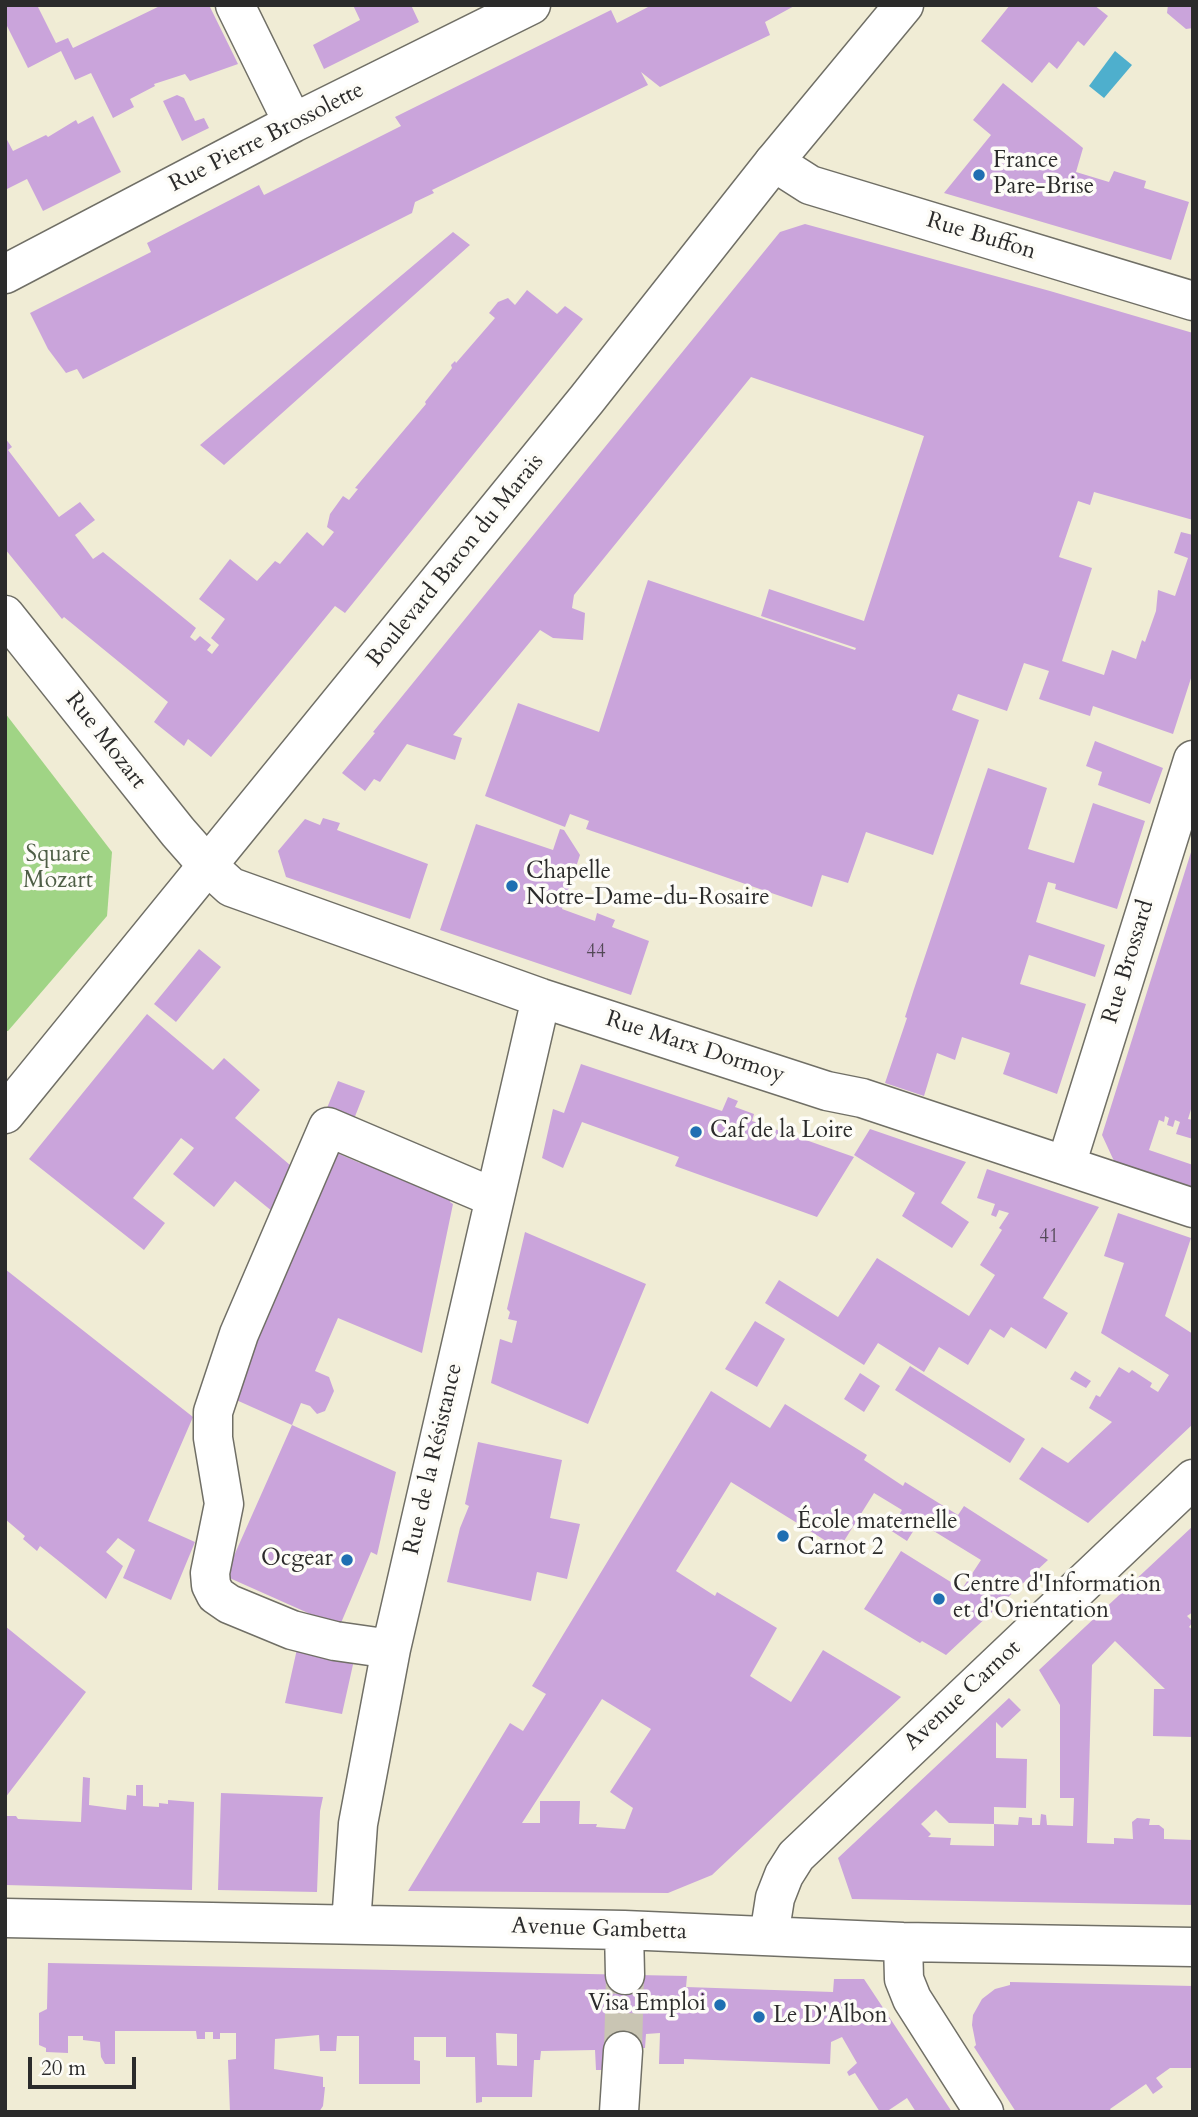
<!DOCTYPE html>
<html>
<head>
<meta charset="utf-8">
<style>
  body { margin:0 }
  #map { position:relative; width:1198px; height:2117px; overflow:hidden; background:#f0ecd5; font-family:Cardo,serif }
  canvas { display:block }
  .frame { position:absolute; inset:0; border:7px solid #2b2b2b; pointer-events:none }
  .scale { position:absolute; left:28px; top:2057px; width:108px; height:32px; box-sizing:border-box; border:4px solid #2b2b2b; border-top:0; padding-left:9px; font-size:21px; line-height:24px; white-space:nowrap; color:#2b2b2b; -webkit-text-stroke:5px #fdfcf7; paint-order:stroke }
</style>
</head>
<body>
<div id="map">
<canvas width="1198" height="2117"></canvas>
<div class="frame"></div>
<div class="scale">20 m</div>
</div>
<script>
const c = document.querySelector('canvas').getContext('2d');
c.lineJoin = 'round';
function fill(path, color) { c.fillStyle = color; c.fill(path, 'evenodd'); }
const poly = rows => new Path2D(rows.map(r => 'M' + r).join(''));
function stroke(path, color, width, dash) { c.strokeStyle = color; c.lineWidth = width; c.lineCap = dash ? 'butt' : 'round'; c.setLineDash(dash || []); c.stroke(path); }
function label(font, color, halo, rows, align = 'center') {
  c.font = font + ' Cardo,serif'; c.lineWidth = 7; c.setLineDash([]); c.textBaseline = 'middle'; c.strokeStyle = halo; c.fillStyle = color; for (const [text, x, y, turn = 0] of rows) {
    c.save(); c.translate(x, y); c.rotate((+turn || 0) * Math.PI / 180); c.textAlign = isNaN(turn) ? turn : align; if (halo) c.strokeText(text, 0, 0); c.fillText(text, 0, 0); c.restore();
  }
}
const green = poly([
  [5,713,112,852,107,916,8,1031,5,1031]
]);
const water = poly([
  [1115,51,1132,65,1104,98,1089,86]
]);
const building = poly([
  [5,5,37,5,56,43,68,38,73,48,162,5,209,5,238,64,190,81,185,74,154,84,155,86,130,99,134,107,113,118,91,73,75,80,61,51,28,68,5,22],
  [353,5,411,5,419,22,324,69,313,45,360,20],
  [652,5,796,5,765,22,770,35,660,87,641,72,648,85,432,190,434,193,415,202,412,213,83,379,77,369,66,373,48,349,30,313,151,252,147,243,259,185,264,195,401,126,395,117,611,10,617,23],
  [1010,5,1094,5,1108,16,1084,46,1078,41,1057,69,1049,62,1032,83,981,41],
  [1168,5,1193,5,1193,28,1186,29,1167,13],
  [1003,83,1083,148,1076,172,1109,182,1114,171,1146,181,1144,188,1189,202,1171,260,944,193,991,135,973,120],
  [177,95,184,98,195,121,204,118,209,128,182,141,163,101],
  [93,116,121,172,43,211,27,179,5,190,5,136,13,151,46,135,48,137,76,120,78,124],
  [805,224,1050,291,1193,333,1193,520,1094,492,1090,505,1078,501,1059,557,1092,568,1062,661,1104,675,1112,650,1136,659,1142,640,1145,642,1156,611,1158,590,1175,596,1188,558,1174,553,1181,532,1193,535,1193,672,1173,734,1093,706,1090,716,1039,699,1049,671,1024,663,1007,711,958,694,952,710,979,720,933,855,866,832,848,883,822,875,812,907,586,829,589,821,570,814,565,827,485,796,518,703,599,732,648,580,855,650,856,648,761,616,769,589,864,621,924,436,751,377,574,595,572,608,585,613,583,640,553,638,540,630,453,735,462,738,455,760,407,744,380,782,374,779,365,791,342,773,375,733,373,732,780,232],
  [453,232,470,245,224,465,200,445],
  [527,290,557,314,565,306,583,319,345,613,335,606,211,757,188,739,184,746,154,722,168,702,64,617,62,619,5,549,5,438,12,447,8,450,59,517,80,502,95,520,75,535,93,559,103,552,196,628,190,637,195,641,200,636,211,645,207,650,212,654,219,645,211,638,225,619,199,599,230,559,257,581,275,561,280,564,307,532,323,546,334,532,327,527,330,514,343,496,349,500,358,489,355,488,426,404,425,402,452,368,451,365,455,361,456,363,495,318,489,313,498,302,508,298,515,305],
  [1095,741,1163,768,1150,804,1098,785,1102,772,1086,766],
  [988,768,1047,788,1028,849,1074,863,1093,803,1145,821,1117,909,1055,889,1056,884,1048,882,1036,922,1105,945,1095,977,1029,955,1020,984,1086,1004,1057,1094,1003,1074,1010,1053,962,1037,955,1060,937,1053,924,1096,885,1083,907,1018,905,1017,914,989],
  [323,818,340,823,337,830,428,864,410,919,286,877,278,851,305,819,320,825],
  [476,824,553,850,560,829,564,830,580,855,562,909,595,921,597,913,615,920,612,927,649,941,631,995,440,930],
  [1192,849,1193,1103,1188,1119,1193,1120,1193,1139,1176,1134,1180,1122,1175,1120,1173,1127,1167,1125,1169,1118,1165,1116,1164,1122,1159,1120,1149,1150,1193,1165,1193,1187,1114,1161,1102,1135],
  [199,949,221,967,176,1022,154,1004],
  [147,1014,213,1070,224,1058,260,1090,235,1118,297,1171,278,1216,235,1181,214,1207,173,1174,194,1148,181,1138,133,1198,165,1223,144,1250,29,1159],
  [581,1064,722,1111,728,1097,738,1101,735,1107,754,1114,752,1121,854,1157,817,1217,675,1166,679,1157,582,1122,563,1168,542,1158,553,1109,564,1113],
  [338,1081,365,1091,354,1119,327,1108],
  [870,1129,966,1162,941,1203,969,1222,952,1248,902,1216,915,1193,854,1155],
  [337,1153,360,1163,365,1153,454,1192,450,1202,453,1204,422,1353,338,1318,315,1371,329,1377,334,1391,325,1411,317,1414,310,1406,301,1403,292,1425,234,1399,251,1361,240,1356],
  [987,1169,1099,1207,1043,1298,1068,1313,1046,1349,1011,1327,1004,1338,990,1329,968,1365,939,1347,924,1372,878,1343,864,1365,765,1303,779,1280,838,1317,877,1258,969,1316,995,1275,980,1265,1002,1230,999,1228,1009,1213,999,1210,996,1217,991,1215,995,1204,977,1198],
  [1118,1213,1191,1238,1165,1316,1193,1334,1193,1424,1088,1523,1019,1479,1042,1447,1068,1463,1112,1422,1089,1408,1096,1395,1100,1397,1119,1367,1129,1373,1132,1370,1152,1383,1150,1387,1158,1392,1169,1375,1101,1333,1124,1263,1104,1256],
  [525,1232,646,1284,588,1424,491,1383,500,1339,512,1343,517,1321,508,1319,510,1312,507,1309],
  [5,1269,193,1417,148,1521,195,1542,171,1600,123,1578,135,1550,118,1538,106,1552,123,1566,106,1599,40,1546,37,1551,23,1539,25,1536,5,1519],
  [755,1321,785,1339,757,1387,725,1369],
  [910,1366,1025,1439,1010,1463,895,1390],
  [1075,1371,1091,1381,1086,1388,1070,1379],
  [860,1373,880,1386,864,1412,844,1399],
  [711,1391,770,1428,785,1404,867,1455,864,1460,903,1486,905,1482,958,1515,964,1506,1048,1560,946,1655,922,1641,920,1643,864,1609,901,1551,962,1589,981,1560,919,1522,907,1541,890,1530,902,1510,874,1493,839,1549,731,1482,676,1571,715,1596,717,1592,777,1628,750,1676,791,1702,823,1650,901,1697,712,1875,668,1893,408,1891,510,1723,523,1731,546,1694,532,1686],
  [602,1699,651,1729,610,1792,633,1808,625,1829,596,1827,597,1824,579,1824,580,1801,540,1801,540,1823,522,1823],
  [292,1425,396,1472,377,1555,371,1552,338,1630,335,1625,225,1576],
  [478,1442,562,1460,550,1518,580,1524,567,1579,537,1572,531,1601,447,1582,460,1528,469,1506,465,1504],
  [1193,1526,1193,1612,1187,1616,1193,1622,1189,1627,1193,1630,1193,1737,1153,1736,1154,1689,1165,1689,1115,1641,1092,1665,1087,1843,1114,1844,1114,1838,1133,1839,1132,1822,1137,1818,1150,1819,1149,1825,1159,1825,1164,1829,1164,1839,1193,1840,1193,1905,852,1899,838,1858,1009,1698,1021,1710,1002,1728,996,1722,996,1758,1027,1759,1026,1808,994,1807,994,1824,949,1823,936,1810,921,1824,931,1834,928,1837,951,1838,950,1845,994,1846,994,1824,1018,1825,1019,1817,1032,1818,1032,1825,1040,1825,1041,1814,1046,1815,1047,1825,1073,1826,1074,1798,1060,1798,1060,1705,1039,1670],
  [5,1626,86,1692,5,1798],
  [297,1649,354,1660,342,1714,285,1703],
  [83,1777,90,1778,89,1805,126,1810,127,1795,136,1796,136,1785,143,1785,143,1806,159,1807,159,1803,168,1804,168,1800,194,1802,192,1890,5,1885,5,1816,16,1816,18,1819,81,1822],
  [221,1793,323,1797,320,1811,317,1892,218,1890],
  [48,1963,687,1976,686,1987,833,1992,834,1979,864,1979,952,2112,916,2112,907,2098,886,2112,880,2112,855,2073,849,2076,847,2072,857,2063,842,2037,831,2042,830,2064,684,2059,684,2064,659,2064,660,2033,646,2034,645,2048,630,2048,608,2070,596,2070,595,2050,541,2051,540,2060,534,2060,532,2097,482,2097,482,2102,476,2103,475,2057,446,2057,446,2037,414,2037,414,2060,420,2061,420,2084,359,2084,359,2036,337,2036,336,2051,320,2051,319,2035,275,2039,274,2069,323,2077,323,2087,325,2087,323,2106,319,2112,230,2112,228,2060,236,2059,236,2033,220,2033,220,2039,213,2039,213,2032,205,2032,205,2039,197,2039,196,2031,115,2031,115,2064,105,2064,101,2057,100,2042,83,2040,83,2036,68,2036,68,2053,46,2052,46,2048,39,2045,39,2013,47,2009],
  [496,2033,517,2034,517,2066,497,2065],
  [1010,1982,1193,1986,1193,2068,1170,2068,1156,2078,1163,2087,1153,2094,1146,2084,1110,2109,1112,2112,1016,2112,974,2047,976,2045,972,2025,973,2015,982,1999,995,1989,1010,1985]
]);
const minorTunnel = poly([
  [623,2051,625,1975]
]);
const minor = poly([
  [235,5,293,123],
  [774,162,810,185,1193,301],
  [5,274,293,123,531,5],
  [5,615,178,832,207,865,231,887,541,998,827,1091,862,1098,1193,1208],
  [1066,1165,1193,760],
  [391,1649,335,1641,292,1630,229,1604,216,1595,211,1585,210,1573,224,1504,213,1438,213,1412,239,1334,328,1127,495,1198],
  [5,1918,624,1930,903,1942,1193,1947],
  [351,1924,358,1824,391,1649,541,998],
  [624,1930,625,1975],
  [769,1936,775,1898,784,1875,796,1856,1193,1479],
  [903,1942,904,1979,912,1999,984,2112],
  [619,2112,623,2051]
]);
const major = poly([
  [5,1114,587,399,774,162,904,5]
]);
const markers = [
  [979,175,7,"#1f6fb2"],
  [512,886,7,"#1f6fb2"],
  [696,1132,7,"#1f6fb2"],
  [783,1536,7,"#1f6fb2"],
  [347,1560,7,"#1f6fb2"],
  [939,1599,7,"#1f6fb2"],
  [720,2005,7,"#1f6fb2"],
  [759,2017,7,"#1f6fb2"]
];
const numberNames = [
  ["44",596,953],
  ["41",1049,1238]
];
const streetNames = [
  ["Rue Pierre Brossolette",267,138,-27],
  ["Rue Buffon",981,237,17],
  ["Boulevard Baron du Marais",456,561,-51],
  ["Rue Mozart",105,741,52],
  ["Rue Brossard",1129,962,-73],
  ["Rue Marx Dormoy",695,1048,18],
  ["Rue de la Résistance",434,1459,-77],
  ["Avenue Carnot",963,1696,-43],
  ["Avenue Gambetta",599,1930,2]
];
const poiNames = [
  ["France",993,162],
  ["Pare-Brise",993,188],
  ["Chapelle",526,873],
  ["Notre-Dame-du-Rosaire",526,899],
  ["Caf de la Loire",710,1132],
  ["École maternelle",797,1523],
  ["Carnot 2",797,1549],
  ["Ocgear",333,1560,"right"],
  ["Centre d'Information",953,1586],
  ["et d'Orientation",953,1612],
  ["Visa Emploi",706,2005,"right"],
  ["Le D'Albon",773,2017]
];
const parkNames = [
  ["Square",58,856],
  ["Mozart",58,882]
];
fill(green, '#a0d485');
fill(water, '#4eafcd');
fill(building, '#caa4db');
stroke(minorTunnel, '#c9c5b3', 38, [38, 19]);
stroke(minor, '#706f66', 41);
stroke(major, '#706f66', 41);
stroke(minor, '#fff', 38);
stroke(major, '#fff', 38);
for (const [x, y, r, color] of markers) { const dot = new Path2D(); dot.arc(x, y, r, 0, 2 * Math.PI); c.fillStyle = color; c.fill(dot); stroke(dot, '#fdfcf7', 2.5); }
label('19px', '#534957', null, numberNames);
label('23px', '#2b2b2b', '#fdfcf7', streetNames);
label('23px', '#2b2b2b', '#fdfcf7', poiNames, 'left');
label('23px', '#4e5e46', '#fdfcf7', parkNames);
</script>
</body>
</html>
